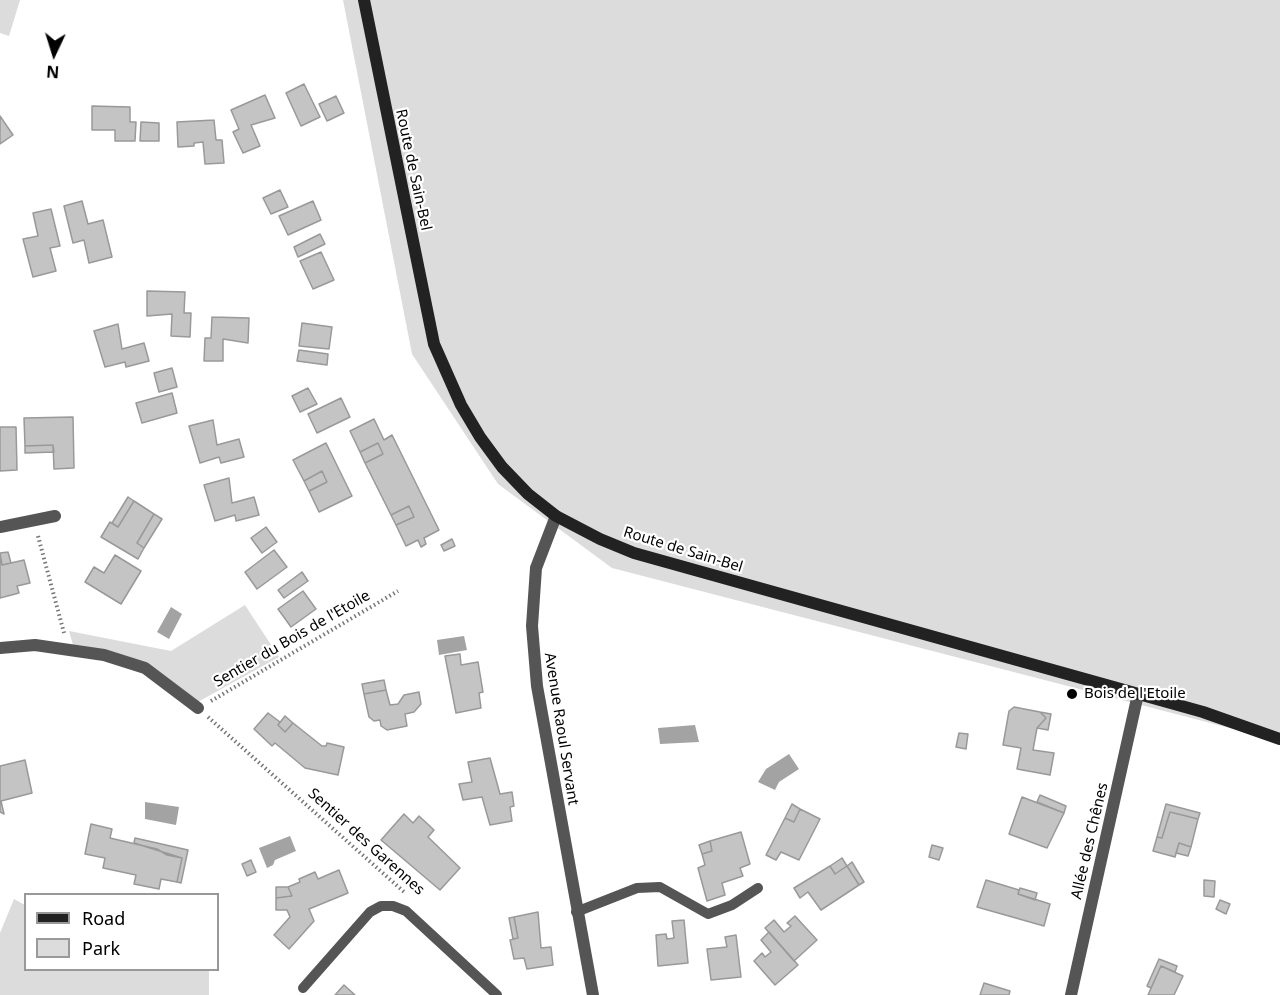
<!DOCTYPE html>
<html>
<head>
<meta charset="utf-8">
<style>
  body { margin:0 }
  #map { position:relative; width:1280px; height:995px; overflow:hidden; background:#fff; font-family:"Noto Sans",sans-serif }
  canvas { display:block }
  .legend { position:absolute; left:24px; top:893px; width:195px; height:78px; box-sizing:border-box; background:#fff; border:2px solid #999; margin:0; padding:8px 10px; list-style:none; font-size:18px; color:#000 }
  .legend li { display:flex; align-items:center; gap:12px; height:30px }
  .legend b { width:30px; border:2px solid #999 }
  .north { position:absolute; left:24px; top:24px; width:60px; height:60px; -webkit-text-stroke:4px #fff; paint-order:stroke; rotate:184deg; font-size:16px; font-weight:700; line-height:24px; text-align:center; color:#000 }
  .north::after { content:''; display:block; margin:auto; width:21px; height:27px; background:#000; clip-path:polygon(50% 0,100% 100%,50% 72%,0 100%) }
</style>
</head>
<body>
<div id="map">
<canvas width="1280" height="995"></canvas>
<ul class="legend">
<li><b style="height:8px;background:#222"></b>Road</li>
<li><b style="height:16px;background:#dcdcdc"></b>Park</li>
</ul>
<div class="north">N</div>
</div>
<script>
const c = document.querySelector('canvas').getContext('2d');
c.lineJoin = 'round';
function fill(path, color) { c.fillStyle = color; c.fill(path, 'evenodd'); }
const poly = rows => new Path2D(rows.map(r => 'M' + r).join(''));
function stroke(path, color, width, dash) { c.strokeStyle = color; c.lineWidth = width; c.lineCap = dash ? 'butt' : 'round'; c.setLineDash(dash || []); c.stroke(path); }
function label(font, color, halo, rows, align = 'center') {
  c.font = font + ' "Noto Sans",sans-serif'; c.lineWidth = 4.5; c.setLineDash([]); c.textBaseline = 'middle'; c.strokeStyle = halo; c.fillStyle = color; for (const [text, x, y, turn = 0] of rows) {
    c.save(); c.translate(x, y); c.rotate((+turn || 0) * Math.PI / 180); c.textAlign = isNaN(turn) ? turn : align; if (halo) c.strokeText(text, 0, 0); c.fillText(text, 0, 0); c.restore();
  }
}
const green = poly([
  [0,0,20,0,9,36,0,33],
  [343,0,1280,0,1280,741,612,568,498,484,412,354],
  [245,605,279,657,196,703,148,666,73,645,69,631,171,651],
  [14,899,25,905,26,970,209,970,209,995,0,995,0,933]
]);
const water = poly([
  [171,607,182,614,169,639,157,632],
  [464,636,467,650,439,655,437,640],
  [695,725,699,742,660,744,658,728],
  [789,754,799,769,779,782,775,790,758,782,766,769],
  [145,802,179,807,176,825,145,819],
  [290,836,296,851,275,860,273,865,267,868,259,848]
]);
const building = poly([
  [304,84,320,117,301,126,286,93,304,84],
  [265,95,275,118,251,125,260,146,243,153,233,132,239,129,231,110,265,95],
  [336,96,344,113,327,121,319,104,336,96],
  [92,106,130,107,130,122,136,122,135,141,115,141,115,130,92,130,92,106],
  [0,116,13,135,0,144,0,116],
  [214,120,216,140,222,140,224,163,205,164,203,142,194,143,194,146,178,147,177,122,214,120],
  [141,122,159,123,159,141,140,141,141,122],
  [280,190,288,207,271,214,263,198,280,190],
  [82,201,88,224,103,220,112,257,89,263,84,240,73,243,64,206,82,201],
  [313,201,321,220,288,235,279,216,313,201],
  [51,209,60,246,50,248,56,271,33,277,23,239,38,236,33,213,51,209],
  [320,234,325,244,298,257,294,247,320,234],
  [321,252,334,280,313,289,300,261,321,252],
  [147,291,185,292,184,313,191,313,190,337,171,336,172,314,147,316,147,291],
  [212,317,249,318,248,343,223,339,223,361,204,361,205,338,211,338,212,317],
  [302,323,332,327,329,349,299,346,302,323],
  [118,324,122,349,144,343,149,361,126,367,125,362,105,367,94,331,118,324],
  [299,350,328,354,327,365,297,361,299,350],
  [172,368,177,387,159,392,154,373,172,368],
  [308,388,317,404,300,412,292,396,308,388],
  [172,393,177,413,142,423,136,403,172,393],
  [341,398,350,417,317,433,308,414,341,398],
  [73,417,74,468,54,469,53,445,25,446,24,418,73,417],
  [374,419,384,440,392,435,439,530,424,538,426,544,421,547,418,540,406,546,396,525,414,517,409,506,391,515,365,463,383,454,378,443,360,452,350,431,374,419],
  [213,420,217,445,239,439,244,457,221,463,219,457,200,463,189,426,213,420],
  [0,427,16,427,17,470,0,471,0,427],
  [326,443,352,496,319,512,309,491,327,482,322,471,304,481,293,460,326,443],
  [378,443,383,454,365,463,360,452,378,443],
  [53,445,54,452,25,453,25,446,53,445],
  [322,471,327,482,309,491,304,481,322,471],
  [229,478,232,503,254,497,259,515,236,521,235,515,215,521,204,485,229,478],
  [128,497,134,501,118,527,112,523,128,497],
  [134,501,154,514,137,543,144,548,138,559,101,537,110,522,118,527,134,501],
  [409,506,414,517,396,525,391,515,409,506],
  [154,514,162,519,144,548,137,543,154,514],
  [266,527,277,542,262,553,251,538,266,527],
  [452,539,455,546,444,551,441,545,452,539],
  [274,550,287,567,257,589,245,572,274,550],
  [8,552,11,563,2,565,0,553,8,552],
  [115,555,141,571,121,604,85,582,94,567,104,573,115,555],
  [0,556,2,565,24,560,30,583,17,586,19,593,0,598,0,556],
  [302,572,308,581,284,598,278,590,302,572],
  [303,591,316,609,291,627,278,609,303,591],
  [460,654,461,665,478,662,483,692,479,693,481,708,456,713,445,656,460,654],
  [384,680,386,690,364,694,362,684,384,680],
  [386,690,390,705,398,704,404,695,419,692,421,704,414,712,405,714,407,726,387,730,381,726,380,720,374,721,369,717,364,694,386,690],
  [1014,707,1040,712,1046,718,1037,728,1033,750,1054,753,1050,775,1017,769,1021,748,1003,745,1009,711,1014,707],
  [1040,712,1051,714,1048,730,1037,728,1046,718,1040,712],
  [268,713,280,722,278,725,285,732,293,723,322,746,326,746,327,743,344,747,338,775,305,768,275,743,272,746,254,729,268,713],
  [285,716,293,723,285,732,278,725,285,716],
  [959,733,968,734,966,749,956,747,959,733],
  [490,758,500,794,512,792,514,806,510,807,512,821,490,825,482,797,463,800,459,784,472,782,468,762,490,758],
  [25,760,32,793,1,801,4,814,0,812,0,766,25,760],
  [1040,795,1066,806,1064,813,1037,802,1040,795],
  [1022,797,1064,813,1047,848,1009,834,1022,797],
  [792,804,800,809,794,822,785,818,792,804],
  [1166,804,1200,813,1198,819,1170,812,1162,838,1157,837,1166,804],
  [800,809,820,819,799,860,781,852,776,860,766,855,785,818,794,822,800,809],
  [1170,812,1198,819,1191,847,1179,843,1175,857,1153,851,1157,837,1162,838,1170,812],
  [404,814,413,823,419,816,434,830,428,837,460,868,440,890,381,840,404,814],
  [91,824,112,829,110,838,157,849,167,855,182,858,177,882,161,879,159,889,134,884,136,875,103,868,105,858,85,854,91,824],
  [741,832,750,864,740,868,743,876,722,883,725,895,707,901,698,868,705,865,702,854,712,851,710,841,741,832],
  [135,838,188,850,181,883,177,882,182,858,134,843,135,838],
  [710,841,712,851,702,854,699,845,710,841],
  [1179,843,1191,847,1188,856,1176,853,1179,843],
  [932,845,943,848,939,860,929,857,932,845],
  [842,858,847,866,835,874,830,866,842,858],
  [251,860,256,872,247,876,242,864,251,860],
  [852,862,864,882,859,885,847,866,852,862],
  [830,866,835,874,847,866,859,885,821,910,808,892,800,898,794,888,830,866],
  [339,870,348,893,309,909,314,921,289,949,274,935,290,917,287,910,276,910,276,898,292,896,288,887,300,882,299,879,315,872,318,879,339,870],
  [986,880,1019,890,1018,894,1050,904,1044,926,977,907,986,880],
  [1204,880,1215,881,1214,897,1204,896,1204,880],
  [276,887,288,887,292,896,276,898,276,887],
  [1020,888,1037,893,1035,900,1018,894,1020,888],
  [1220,900,1230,904,1226,914,1216,909,1220,900],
  [538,912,541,948,551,947,553,965,527,969,524,958,514,959,510,940,518,938,514,917,538,912],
  [795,916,817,940,794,961,765,928,774,920,784,932,791,926,787,923,795,916],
  [514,917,518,938,513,939,509,918,514,917],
  [684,920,688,963,658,966,656,935,666,934,667,939,674,938,672,921,684,920],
  [769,932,798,965,775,985,754,961,762,953,765,957,771,952,761,940,769,932],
  [736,935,741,977,711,980,707,949,727,947,725,937,736,935],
  [1159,959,1177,966,1175,972,1161,966,1151,988,1147,986,1159,959],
  [1161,966,1183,976,1174,995,1148,995,1161,966],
  [984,983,1010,991,1009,995,980,995,984,983],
  [344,985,355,995,335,995,344,985]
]);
const path = poly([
  [38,536,64,633],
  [211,701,398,591],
  [208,717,404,892]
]);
const service = poly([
  [576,912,637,888,660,887,708,914,732,905,758,888],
  [303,988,370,912,381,906,393,906,406,911,497,995]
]);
const minor = poly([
  [556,516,536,568,532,626,537,686,593,995],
  [0,527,55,516],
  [0,648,35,645,104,655,145,668,198,708],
  [1071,995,1138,694]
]);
const secondary = poly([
  [364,0,434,344,461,405,480,437,502,467,528,494,556,516,600,539,634,553,1203,712,1280,739]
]);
const markers = [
  [1072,694,6,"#000"]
];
const streetNames = [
  ["Route de Sain-Bel",413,170,78],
  ["Route de Sain-Bel",683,550,17],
  ["Sentier du Bois de l'Etoile",292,639,-30],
  ["Avenue Raoul Servant",561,729,81],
  ["Allée des Chênes",1090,841,-77],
  ["Sentier des Garennes",366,842,42]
];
const poiNames = [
  ["Bois de l'Etoile",1084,694]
];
fill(green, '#dcdcdc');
fill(water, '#a3a3a3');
fill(building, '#c4c4c4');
stroke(building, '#999', 1.5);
stroke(path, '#777', 4, [1.5, 3]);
stroke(service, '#555', 10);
stroke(minor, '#555', 12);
stroke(secondary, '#222', 12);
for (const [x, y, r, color] of markers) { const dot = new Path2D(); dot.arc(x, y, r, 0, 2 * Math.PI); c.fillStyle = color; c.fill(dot); stroke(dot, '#fff', 2); }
label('15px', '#000', '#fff', streetNames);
label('15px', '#000', '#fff', poiNames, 'left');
</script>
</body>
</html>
